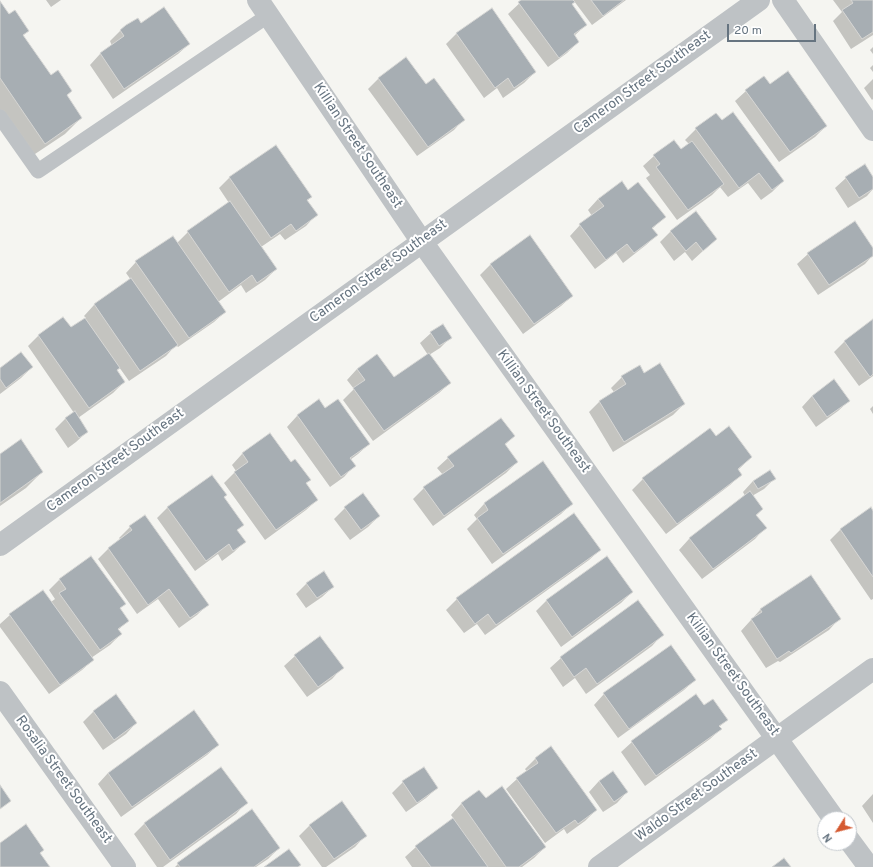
<!DOCTYPE html>
<html>
<head>
<meta charset="utf-8">
<style>
  body { margin:0 }
  #map { position:relative; width:873px; height:867px; overflow:hidden; background:#f5f5f1; font-family:Overpass,sans-serif }
  canvas { display:block }
  .north { position:absolute; left:817px; top:811px; width:40px; height:40px; box-sizing:border-box; background:#fff; border:1px solid #c2c7cc; border-radius:50%; rotate:234deg; font-size:11px; font-weight:700; line-height:16px; text-align:center; color:#667480 }
  .north::after { content:''; display:block; margin:auto; width:14px; height:18px; background:#d55a31; clip-path:polygon(50% 0,100% 100%,50% 72%,0 100%) }
  .scale { position:absolute; left:727px; top:24px; width:89px; height:18px; box-sizing:border-box; border:2px solid #667480; border-top:0; padding-left:5px; font-size:12px; line-height:14px; white-space:nowrap; color:#667480; -webkit-text-stroke:3px #fff; paint-order:stroke }
</style>
</head>
<body>
<div id="map">
<canvas width="873" height="867"></canvas>
<div class="north">N</div>
<div class="scale">20 m</div>
</div>
<script>
const c = document.querySelector('canvas').getContext('2d');
c.lineJoin = 'round';
function fill(path, color) { c.fillStyle = color; c.fill(path, 'evenodd'); }
const poly = rows => new Path2D(rows.map(r => 'M' + r).join(''));
function stroke(path, color, width, dash) { c.strokeStyle = color; c.lineWidth = width; c.lineCap = dash ? 'butt' : 'round'; c.setLineDash(dash || []); c.stroke(path); }
function label(font, color, halo, rows, align = 'center') {
  c.font = font + ' Overpass,sans-serif'; c.lineWidth = 4; c.setLineDash([]); c.textBaseline = 'middle'; c.strokeStyle = halo; c.fillStyle = color; for (const [text, x, y, turn = 0] of rows) {
    c.save(); c.translate(x, y); c.rotate((+turn || 0) * Math.PI / 180); c.textAlign = isNaN(turn) ? turn : align; if (halo) c.strokeText(text, 0, 0); c.fillText(text, 0, 0); c.restore();
  }
}
const shadow = poly([
  [46,0,61,0,51,7],
  [523,0,626,0,592,25,574,1,571,4,586,25,574,36,578,42,567,53,548,67,508,14],
  [833,0,873,0,873,35,851,49,833,21,842,12],
  [0,3,8,15,28,30,23,36,51,76,71,91,66,96,81,118,65,134,29,158,0,116],
  [137,19,141,24,189,44,178,54,113,99,90,65,100,54,112,46,110,41,120,31],
  [457,33,535,72,524,83,503,98,497,88,484,98,446,44],
  [873,47,873,54,870,50],
  [873,65,873,72,870,68],
  [379,78,425,85,464,119,454,130,417,156,368,89],
  [873,79,873,99,872,100,864,88],
  [770,86,826,126,815,137,779,162,735,101,746,91],
  [696,129,783,181,772,192,761,200,748,183,728,197,720,187,712,195,677,220,646,178,650,175,643,166,654,156,680,150,689,144,685,140],
  [230,177,311,197,307,201,316,215,306,226,285,240,280,234,261,247,276,269,265,280,246,293,241,285,218,302,225,312,214,322,178,347,176,345,166,356,129,381,119,367,116,371,124,382,113,393,78,418,87,432,76,442,68,448,55,429,65,419,74,413,28,346,39,335,71,329,86,318,84,316,94,305,131,280,126,273,136,262,177,243,188,232,229,203,219,188],
  [846,178,873,178,873,189,867,196,848,208,835,188],
  [628,191,664,217,652,229,657,235,646,245,623,263,616,253,595,269,570,236,580,225,592,216,588,210,598,199],
  [671,231,716,239,692,261,685,252,674,261,660,242],
  [873,249,873,255,865,264,818,295,797,264,808,254],
  [491,264,572,296,561,306,523,334,480,275],
  [873,321,873,376,859,386,834,352,844,342],
  [431,333,450,338,440,348,429,355,450,383,439,393,373,441,343,400,354,389,347,380,357,369,377,355,394,379,428,355,420,343],
  [32,367,21,378,0,394,0,369],
  [644,374,684,404,673,415,613,452,589,412,599,402,614,392,611,388,622,377],
  [834,381,849,401,838,411,816,427,802,407,812,396],
  [318,401,325,410,369,444,358,454,350,460,354,466,344,477,330,487,287,427,297,416],
  [873,406,873,414,870,409],
  [710,429,716,438,751,457,738,470,741,474,730,485,666,534,632,490,643,479],
  [270,434,291,463,309,480,305,484,317,500,306,510,265,540,224,483,236,471,232,465,242,454],
  [513,436,505,445,517,462,506,473,433,526,413,499,424,488,443,475,437,468,448,458],
  [0,455,42,472,26,488,0,506],
  [543,462,572,503,561,514,492,564,467,529,477,519,474,515,484,504],
  [212,476,223,498,242,525,237,530,245,541,234,552,222,561,218,554,195,571,157,518,167,508],
  [774,479,764,489,752,496,762,509,756,516,765,528,755,539,702,579,679,550,689,539,745,496,743,492,753,481],
  [363,495,379,516,368,527,350,540,334,519,345,508],
  [873,512,873,599,871,600,830,540,841,529],
  [144,516,208,604,197,615,179,628,158,599,137,614,98,559,108,549,121,540,119,538,130,527],
  [600,550,589,560,485,635,477,624,464,633,446,610,457,599],
  [607,558,632,592,621,603,561,647,536,611,546,601],
  [811,577,839,619,829,630,780,662,778,661,766,668,741,631,760,610],
  [59,580,124,604,119,609,128,621,118,630,121,634,110,645,91,658,93,660,82,670,49,694,0,627,0,624,10,615,43,591,51,602,55,599,49,590],
  [307,583,333,587,322,597,306,608,296,594],
  [662,635,652,646,586,694,575,678,563,687,550,668,561,658],
  [295,656,342,668,332,679,307,697,284,666],
  [695,680,684,690,618,738,594,705,604,694],
  [116,696,136,723,126,734,103,750,83,722,93,712],
  [696,696,704,707,727,720,719,727,721,729,710,739,645,786,621,752,632,742],
  [218,745,207,755,121,817,98,784,108,773],
  [550,748,596,810,585,821,567,834,564,829,545,843,506,789,517,779,527,772,525,769,535,759],
  [423,768,437,788,426,798,406,812,392,793,403,782],
  [599,781,627,792,617,803,603,812,589,792],
  [479,791,485,800,545,847,534,858,522,867,412,867,405,857,416,847,454,819,451,815,461,804],
  [873,794,873,823,862,806],
  [246,803,236,814,163,867,157,867,134,834,145,823],
  [310,825,365,836,355,847,326,867,322,867,299,836],
  [279,848,268,859,256,867,175,867,178,864]
]);
const building = poly([
  [521,0,573,0,575,2,572,4,587,25,574,34,579,42,559,58,518,2,521,0],
  [591,0,624,0,603,16,591,0],
  [851,0,873,0,873,32,862,39,842,10,853,3,851,0],
  [0,1,9,14,15,10,29,31,23,35,51,75,58,70,72,91,67,95,82,118,45,144,0,78,0,1],
  [164,7,190,44,124,89,100,53,124,36,120,30,126,25,138,18,141,23,164,7],
  [492,8,536,72,514,88,508,78,495,88,456,33,492,8],
  [406,57,426,84,434,78,465,120,428,147,378,78,406,57],
  [788,71,827,126,790,152,745,90,764,76,770,84,788,71],
  [733,112,784,181,772,190,759,173,739,188,695,128,716,113,722,120,733,112],
  [674,140,681,149,692,141,724,184,688,210,656,167,660,164,653,155,674,140],
  [276,145,312,197,307,200,318,215,296,231,291,224,271,238,229,177,276,145],
  [865,164,873,177,873,189,859,198,845,177,865,164],
  [622,181,628,190,638,182,666,217,652,228,658,235,634,253,627,244,606,260,579,224,604,206,598,199,622,181],
  [230,201,277,269,257,283,252,275,229,292,187,231,230,201],
  [696,211,717,239,703,251,696,242,686,251,670,231,696,211],
  [855,221,873,248,873,256,829,285,807,253,855,221],
  [530,235,573,296,534,324,490,264,530,235],
  [173,236,226,312,189,338,135,261,173,236],
  [131,278,178,345,140,371,94,304,131,278],
  [63,317,71,327,85,318,120,368,117,370,125,382,89,408,38,335,63,317],
  [873,319,873,374,870,377,844,341,873,319],
  [443,324,452,338,439,346,430,332,443,324],
  [21,352,33,367,6,388,0,379,0,368,21,352],
  [429,353,451,383,384,431,353,388,365,380,357,369,377,354,394,377,429,353],
  [660,363,685,404,624,442,599,401,626,384,621,376,640,365,644,373,660,363],
  [834,379,850,401,827,417,812,396,834,379],
  [319,399,325,408,338,399,370,444,350,458,356,466,341,477,297,415,319,399],
  [75,411,88,432,79,438,65,418,75,411],
  [501,418,515,436,505,444,518,462,444,516,423,487,454,466,447,457,501,418],
  [729,426,752,457,738,469,742,475,677,524,642,478,710,428,716,436,729,426],
  [270,433,291,462,295,459,311,480,306,483,318,500,276,530,234,472,248,462,242,453,270,433],
  [21,439,43,472,0,503,0,454,21,439],
  [543,461,573,504,503,554,477,518,488,510,484,503,543,461],
  [770,470,776,479,758,489,753,481,770,470],
  [212,475,227,495,224,497,244,525,237,530,246,542,233,551,229,544,206,561,167,507,212,475],
  [750,491,763,509,756,515,767,528,713,569,689,538,750,491],
  [363,493,380,516,361,530,344,507,363,493],
  [871,507,873,511,873,577,840,529,871,507],
  [574,513,601,550,496,625,488,614,475,624,456,598,574,513],
  [145,515,209,605,190,618,169,589,148,605,108,548,132,530,129,526,145,515],
  [91,556,126,604,120,608,129,621,118,629,122,634,100,650,59,593,66,589,59,579,91,556],
  [607,556,633,592,572,637,546,600,607,556],
  [324,571,334,587,317,598,306,583,324,571],
  [811,575,841,619,791,653,789,651,777,659,751,619,762,612,760,609,811,575],
  [43,590,94,660,60,685,9,614,43,590],
  [638,600,664,635,597,684,586,668,574,677,560,657,638,600],
  [320,636,344,668,318,687,294,655,320,636],
  [671,645,696,680,629,729,603,693,671,645],
  [116,694,137,723,114,740,93,711,116,694],
  [696,694,704,705,713,699,728,720,719,726,722,729,656,776,631,741,696,694],
  [194,710,219,745,132,807,108,773,194,710],
  [551,746,597,810,578,824,575,820,556,833,516,778,538,763,535,758,551,746],
  [221,767,248,803,170,860,144,823,221,767],
  [424,767,438,788,417,803,402,781,424,767],
  [613,771,628,792,614,802,599,781,613,771],
  [0,785,11,801,0,809,0,785],
  [502,786,546,847,519,867,506,867,461,803,479,790,486,798,502,786],
  [342,801,367,836,334,859,309,825,342,801],
  [252,809,280,848,254,867,180,867,177,863,252,809],
  [453,818,488,867,431,867,415,846,453,818],
  [26,824,44,850,40,853,50,867,0,867,0,843,26,824],
  [289,849,301,865,298,867,264,867,289,849],
  [784,858,791,867,772,867,784,858]
]);
const service = poly([
  [0,117,38,171,269,15]
]);
const minor = poly([
  [258,0,422,242,834,819],
  [783,0,873,130],
  [0,545,759,0],
  [0,692,125,867],
  [849,840,869,867],
  [599,867,873,669]
]);
const streetNames = [
  ["Cameron Street Southeast",643,83,-36],
  ["Killian Street Southeast",357,146,56],
  ["Cameron Street Southeast",379,272,-36],
  ["Killian Street Southeast",543,412,54],
  ["Cameron Street Southeast",116,461,-36],
  ["Killian Street Southeast",732,675,54],
  ["Rosalia Street Southeast",63,780,54],
  ["Waldo Street Southeast",697,796,-36]
];
fill(shadow, '#0003');
fill(building, '#a7aeb3');
stroke(building, '#d6d6d4', 1);
stroke(service, '#bec2c5', 15);
stroke(minor, '#bec2c5', 22);
label('14px', '#667480', '#fff', streetNames);
</script>
</body>
</html>
